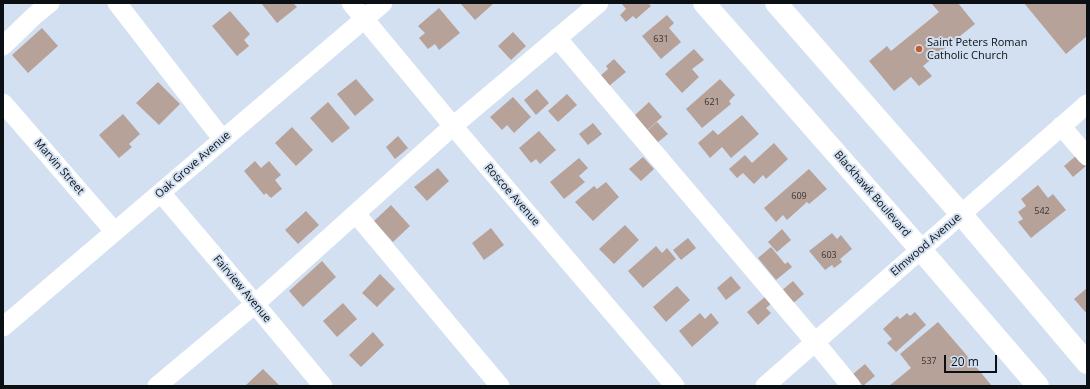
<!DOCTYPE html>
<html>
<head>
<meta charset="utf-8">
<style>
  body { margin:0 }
  #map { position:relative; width:1090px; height:389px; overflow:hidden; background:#d2e0f1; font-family:"Open Sans",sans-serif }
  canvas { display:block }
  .frame { position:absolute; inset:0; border:4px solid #0b1015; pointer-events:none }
  .scale { position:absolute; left:944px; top:355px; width:53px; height:18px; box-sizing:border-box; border:2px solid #0b1015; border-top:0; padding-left:5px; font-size:12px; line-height:14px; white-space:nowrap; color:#0b1015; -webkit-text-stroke:3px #d2e0f1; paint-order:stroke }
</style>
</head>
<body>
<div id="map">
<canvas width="1090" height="389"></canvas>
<div class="frame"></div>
<div class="scale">20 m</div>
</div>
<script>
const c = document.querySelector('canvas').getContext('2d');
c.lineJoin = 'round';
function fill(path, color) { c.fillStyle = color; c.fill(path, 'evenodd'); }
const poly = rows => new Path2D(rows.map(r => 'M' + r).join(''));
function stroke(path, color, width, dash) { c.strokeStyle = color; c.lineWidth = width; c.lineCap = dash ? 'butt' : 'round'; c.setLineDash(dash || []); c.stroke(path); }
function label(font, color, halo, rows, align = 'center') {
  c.font = font + ' "Open Sans",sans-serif'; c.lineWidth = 4; c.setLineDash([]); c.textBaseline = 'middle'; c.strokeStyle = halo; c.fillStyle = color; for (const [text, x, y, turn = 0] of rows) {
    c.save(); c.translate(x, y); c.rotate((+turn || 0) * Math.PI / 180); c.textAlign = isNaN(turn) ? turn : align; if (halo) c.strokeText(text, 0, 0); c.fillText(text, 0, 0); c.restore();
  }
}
const building = poly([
  [261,3,293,3,297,7,277,23],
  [460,3,494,3,475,20],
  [623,3,648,3,651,6,636,19,633,16,626,22,620,15,626,9,622,4],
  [931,3,958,3,975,24,923,66,932,76,919,86,911,77,894,91,869,61,887,46,891,51,939,12],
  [1024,3,1087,3,1087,36,1066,54],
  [439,8,460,33,439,50,435,44,428,49,419,38,425,33,418,26],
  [230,11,250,34,244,40,249,46,237,56,212,26],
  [667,15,674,23,669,28,681,42,661,59,642,36],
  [42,28,58,46,28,73,12,55],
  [513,32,526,46,511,60,498,46],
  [694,49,704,60,692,69,699,77,682,93,665,74],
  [614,59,626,72,609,86,600,76,608,69,606,66],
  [356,79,374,100,355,116,337,94],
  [720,79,735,95,729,101,731,104,702,128,686,109],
  [158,82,180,104,159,125,136,103],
  [537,89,549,103,536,115,524,100],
  [567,94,577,105,558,122,548,111],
  [513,97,531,117,514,133,507,125,502,130,490,117],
  [328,102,350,128,332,143,310,118],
  [649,102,662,117,646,131,634,116],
  [123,114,140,134,129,144,132,147,119,158,99,135],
  [742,115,759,134,731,158,722,147,710,158,698,143,713,130,718,135],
  [657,122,668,134,653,146,643,134],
  [593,123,602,134,588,145,579,134],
  [292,127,313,150,296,166,275,143],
  [539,131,556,150,540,164,536,159,531,163,519,148],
  [398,136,408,148,395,159,386,147],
  [774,143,788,159,766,179,763,175,754,184,743,173,737,178,729,169,745,155,752,163],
  [1077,155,1086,166,1073,177,1064,166],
  [643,157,654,169,641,181,629,169],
  [579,158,588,168,579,176,585,182,564,199,550,182],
  [255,161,261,168,269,161,281,175,275,180,282,189,271,198,266,193,264,195,244,171],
  [438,168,449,181,427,201,414,187],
  [809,169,827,189,809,204,807,202,787,220,783,215,776,222,764,208],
  [606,182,619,197,593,221,575,202,594,186,597,189],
  [1038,185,1048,198,1053,194,1066,210,1031,238,1018,222,1023,219,1018,212,1026,206,1021,199],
  [391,205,410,226,393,242,374,221],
  [306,211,319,225,298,244,285,230],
  [625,225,639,240,614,264,599,249],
  [491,228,504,245,484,260,472,243],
  [782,229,791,240,777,252,768,242],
  [832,233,837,239,841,235,852,249,840,259,842,262,834,268,832,265,825,270,809,251],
  [688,238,696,248,681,260,673,250],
  [656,246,662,253,667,248,676,259,643,288,628,271],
  [771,247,785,264,788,262,792,267,776,280,758,258],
  [322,261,336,277,303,307,289,291],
  [380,274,395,289,377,307,362,293],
  [731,276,741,288,726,300,717,288],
  [793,281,804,294,791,305,780,292],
  [677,286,690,300,666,322,653,307],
  [1087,288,1087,314,1074,299],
  [766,296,772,303,766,308,771,313,758,325,747,312],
  [343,303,357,319,337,337,323,321],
  [915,312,926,325,896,352,887,343,892,339,883,329,897,316,900,319,907,313,910,316],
  [700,313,705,319,711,313,719,323,692,347,679,331],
  [938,322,963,351,992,386,889,386,911,368,900,354],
  [373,332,384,345,361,367,349,355],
  [865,364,875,376,863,386,853,374],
  [263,369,279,385,278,386,245,386]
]);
const minor = poly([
  [117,3,223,140],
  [351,3,453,126,675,386],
  [557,38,815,342,851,386],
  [3,46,34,16,50,3],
  [3,103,114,231],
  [1061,126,1087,156],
  [161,193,255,304,323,386],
  [356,214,500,386],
  [3,327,383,3],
  [157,386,255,304,453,126,599,3],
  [765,386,1087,104]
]);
const major = poly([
  [704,3,921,250,1038,386],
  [776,3,961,214,1087,363]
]);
const markers = [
  [919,49,4,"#c45e2f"]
];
const numberNames = [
  ["631",661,39],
  ["621",712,102],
  ["609",799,196],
  ["542",1042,211],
  ["603",829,255],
  ["537",929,361]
];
const poiNames = [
  ["Saint Peters Roman",927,43],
  ["Catholic Church",927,56]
];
const streetNames = [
  ["Oak Grove Avenue",193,165,-41],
  ["Marvin Street",59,167,49],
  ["Blackhawk Boulevard",872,194,49],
  ["Roscoe Avenue",512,195,49],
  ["Elmwood Avenue",926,245,-41],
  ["Fairview Avenue",242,289,50]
];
fill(building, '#b7a29a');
stroke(minor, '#fff', 19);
stroke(major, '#fff', 22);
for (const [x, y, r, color] of markers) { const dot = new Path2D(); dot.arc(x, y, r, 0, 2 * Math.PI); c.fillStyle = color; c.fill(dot); stroke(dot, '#d2e0f1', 1.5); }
label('9px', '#363436', null, numberNames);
label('11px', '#0b1015', '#d2e0f1', poiNames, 'left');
label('11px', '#0b1015', '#d2e0f1', streetNames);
</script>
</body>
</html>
